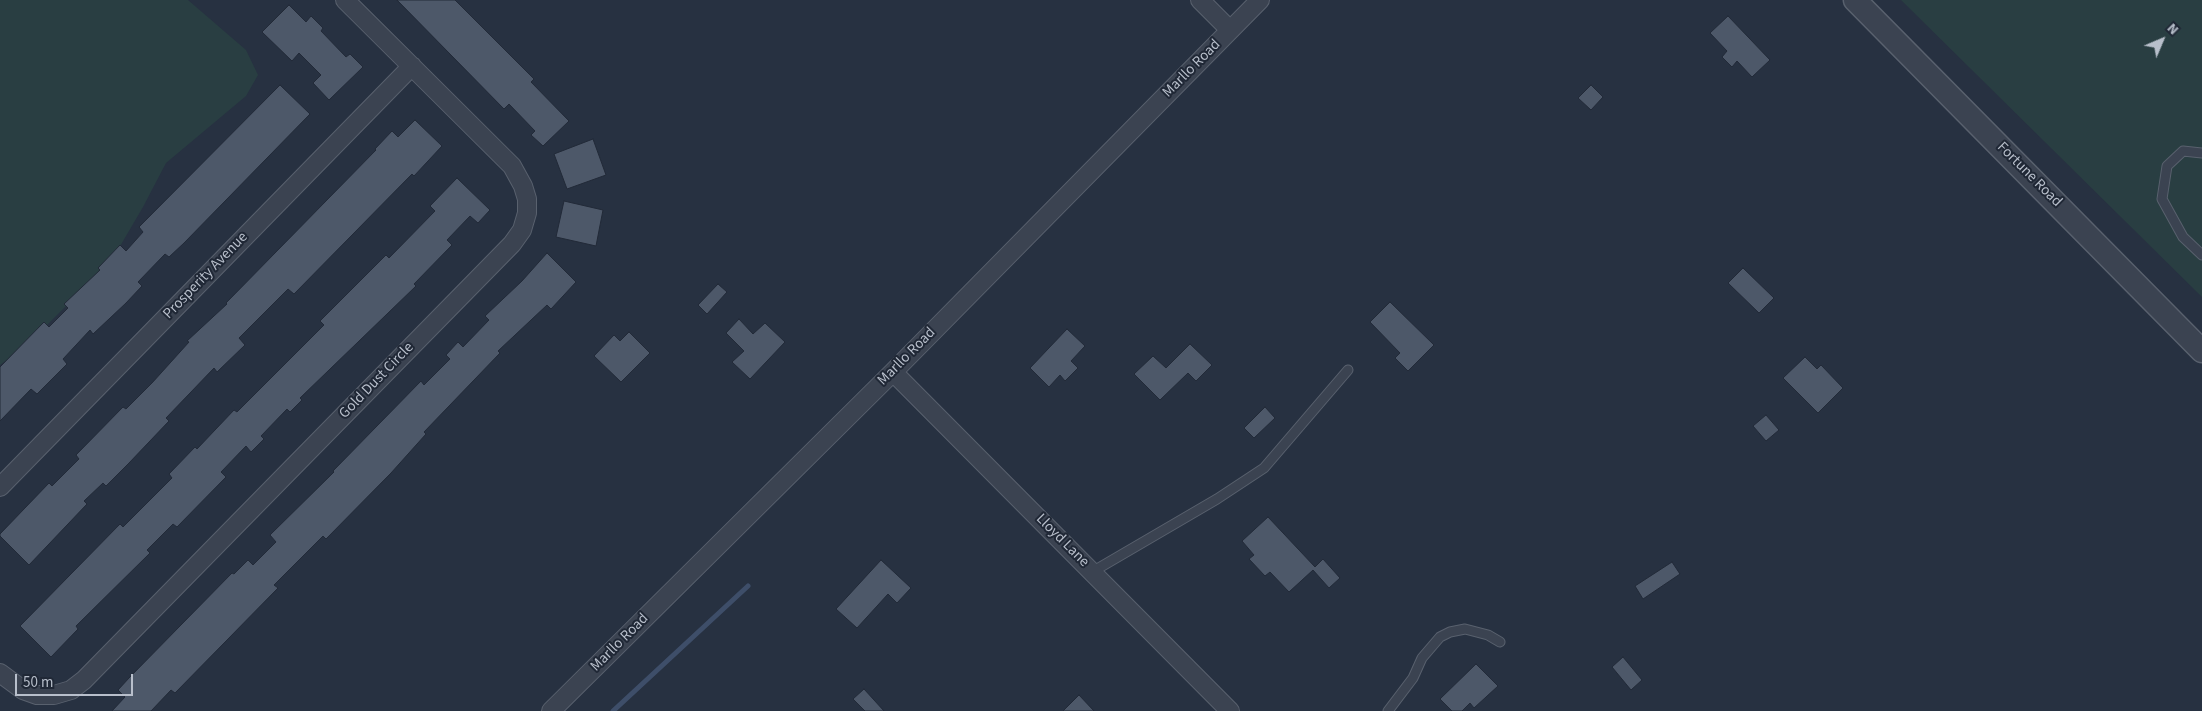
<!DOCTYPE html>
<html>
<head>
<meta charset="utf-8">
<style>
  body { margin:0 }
  #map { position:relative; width:2202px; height:711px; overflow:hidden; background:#273141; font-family:"Source Sans 3",sans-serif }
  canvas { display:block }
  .north { position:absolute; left:2137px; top:15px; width:50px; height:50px; -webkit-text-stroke:4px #202836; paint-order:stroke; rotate:45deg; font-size:14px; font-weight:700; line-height:20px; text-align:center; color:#b8bfcb }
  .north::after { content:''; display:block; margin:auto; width:18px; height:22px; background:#b8bfcb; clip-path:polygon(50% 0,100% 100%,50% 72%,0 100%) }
  .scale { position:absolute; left:15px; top:674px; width:118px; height:22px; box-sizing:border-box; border:2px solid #b8bfcb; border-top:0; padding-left:6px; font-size:15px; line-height:18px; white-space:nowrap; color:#b8bfcb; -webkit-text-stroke:4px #202836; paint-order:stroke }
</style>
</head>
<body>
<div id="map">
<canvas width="2202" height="711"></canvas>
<div class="north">N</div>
<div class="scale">50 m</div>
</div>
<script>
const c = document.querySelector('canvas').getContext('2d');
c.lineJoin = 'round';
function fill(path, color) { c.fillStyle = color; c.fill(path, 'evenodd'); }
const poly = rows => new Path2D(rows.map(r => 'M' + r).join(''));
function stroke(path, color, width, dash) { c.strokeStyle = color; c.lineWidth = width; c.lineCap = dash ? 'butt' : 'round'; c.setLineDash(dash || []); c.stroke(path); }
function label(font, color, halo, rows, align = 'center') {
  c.font = font + ' "Source Sans 3",sans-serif'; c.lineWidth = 4; c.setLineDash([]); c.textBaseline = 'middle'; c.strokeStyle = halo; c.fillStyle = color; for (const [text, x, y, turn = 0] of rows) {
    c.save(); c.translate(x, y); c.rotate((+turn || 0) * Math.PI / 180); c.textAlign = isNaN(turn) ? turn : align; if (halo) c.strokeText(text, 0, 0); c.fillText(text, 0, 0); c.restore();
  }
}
const green = poly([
  [0,0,188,0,246,50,258,75,246,96,166,163,143,207,112,260,28,344,0,365],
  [1901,0,2202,0,2202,297]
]);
const stream = poly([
  [613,711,748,586]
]);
const building = poly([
  [397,0,455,0,534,79,531,82,569,121,543,146,531,135,535,131,509,104,504,109,397,0],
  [289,5,306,22,311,16,323,28,321,31,346,57,350,54,363,67,329,100,313,83,321,75,299,53,292,61,262,32,289,5],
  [1728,16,1770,60,1752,77,1737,61,1732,67,1722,57,1727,51,1710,33,1728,16],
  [280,85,310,114,184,243,169,257,165,254,138,282,142,286,126,303,93,334,90,330,63,359,67,364,37,394,31,389,0,421,0,367,44,322,49,327,68,308,64,304,100,270,98,268,120,245,126,251,143,232,139,227,280,85],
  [1591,85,1603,97,1591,110,1578,98,1591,85],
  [415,120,442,146,414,176,412,174,294,294,288,289,239,338,245,345,217,372,214,368,166,418,169,421,129,463,106,486,103,483,84,501,87,504,29,565,0,536,0,534,49,483,52,486,79,459,76,455,123,407,126,409,152,383,189,342,187,341,227,304,226,303,376,150,375,149,392,131,398,137,415,120],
  [593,139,606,175,567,189,554,154,593,139],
  [457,178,490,210,478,223,470,216,447,240,452,245,414,284,416,286,300,398,302,400,290,412,287,409,261,436,264,439,251,452,246,446,221,472,226,477,177,527,173,524,147,550,150,553,76,626,78,629,51,657,20,626,120,524,123,527,172,478,169,474,195,447,197,449,234,410,237,412,324,325,320,321,386,255,389,258,435,211,430,206,457,178],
  [564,201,603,210,596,246,556,237,564,201],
  [547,253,576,282,551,309,547,305,498,351,500,353,424,432,426,434,391,473,326,539,323,536,274,585,278,588,175,693,171,690,151,711,112,711,125,697,118,690,129,678,232,573,234,574,248,560,253,565,276,542,270,535,334,472,333,471,421,381,424,385,450,359,446,355,458,342,463,347,489,320,485,316,522,281,547,253],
  [1743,268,1774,298,1759,313,1728,283,1743,268],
  [718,284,727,292,707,314,698,305,718,284],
  [1390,302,1434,345,1408,371,1395,358,1400,353,1370,322,1390,302],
  [739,319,753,334,765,323,785,342,750,379,732,362,744,351,726,333,739,319],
  [1067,329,1085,346,1071,361,1078,368,1065,381,1060,375,1049,387,1030,368,1067,329],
  [629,332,650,353,621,382,594,356,614,335,620,341,629,332],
  [1190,344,1212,365,1196,381,1188,373,1160,400,1134,374,1153,356,1166,368,1190,344],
  [1805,357,1817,369,1821,365,1843,388,1818,413,1783,378,1805,357],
  [1265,407,1275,418,1254,438,1244,428,1265,407],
  [1766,415,1779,430,1766,441,1753,426,1766,415],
  [1268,517,1315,567,1323,559,1340,578,1329,588,1313,570,1289,592,1270,572,1265,576,1249,559,1254,555,1242,541,1268,517],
  [881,560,911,588,897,603,888,594,857,628,836,609,881,560],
  [1672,562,1680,574,1643,599,1635,586,1672,562],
  [1623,657,1642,680,1631,690,1612,667,1623,657],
  [1476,664,1498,686,1474,708,1470,703,1462,711,1452,711,1440,699,1476,664],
  [864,689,884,711,865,711,853,699,864,689],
  [1079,695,1094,711,1063,711,1079,695]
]);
const service = poly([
  [2202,153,2183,151,2167,166,2162,199,2183,237,2202,255],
  [1092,572,1217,499,1264,468,1348,370],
  [1388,711,1413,678,1422,658,1440,637,1450,632,1465,629,1488,635,1500,642]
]);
const minor = poly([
  [1200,0,1230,30],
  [893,372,1230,711],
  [0,487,412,66],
  [0,673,23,690,37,695,54,695,71,690,84,680,512,244,522,230,527,213,527,199,523,186,512,166,345,0],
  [551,711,893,372,1260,0]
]);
const tertiary = poly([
  [1855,0,2202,351]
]);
const streetNames = [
  ["Marllo Road",1192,69,-45],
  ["Fortune Road",2029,175,45],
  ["Prosperity Avenue",206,276,-46],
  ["Marllo Road",907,357,-45],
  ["Gold Dust Circle",377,381,-46],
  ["Lloyd Lane",1062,541,45],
  ["Marllo Road",620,643,-45]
];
fill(green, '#293e42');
stroke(stream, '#3e4e69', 5);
fill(building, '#4d5869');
stroke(building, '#222a38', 1);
stroke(service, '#59616e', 11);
stroke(minor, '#59616e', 20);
stroke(tertiary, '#59616e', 25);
stroke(service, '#3b4351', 9);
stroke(minor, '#3b4351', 18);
stroke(tertiary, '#3b4351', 22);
label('15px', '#b8bfcb', '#202836', streetNames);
</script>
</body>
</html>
